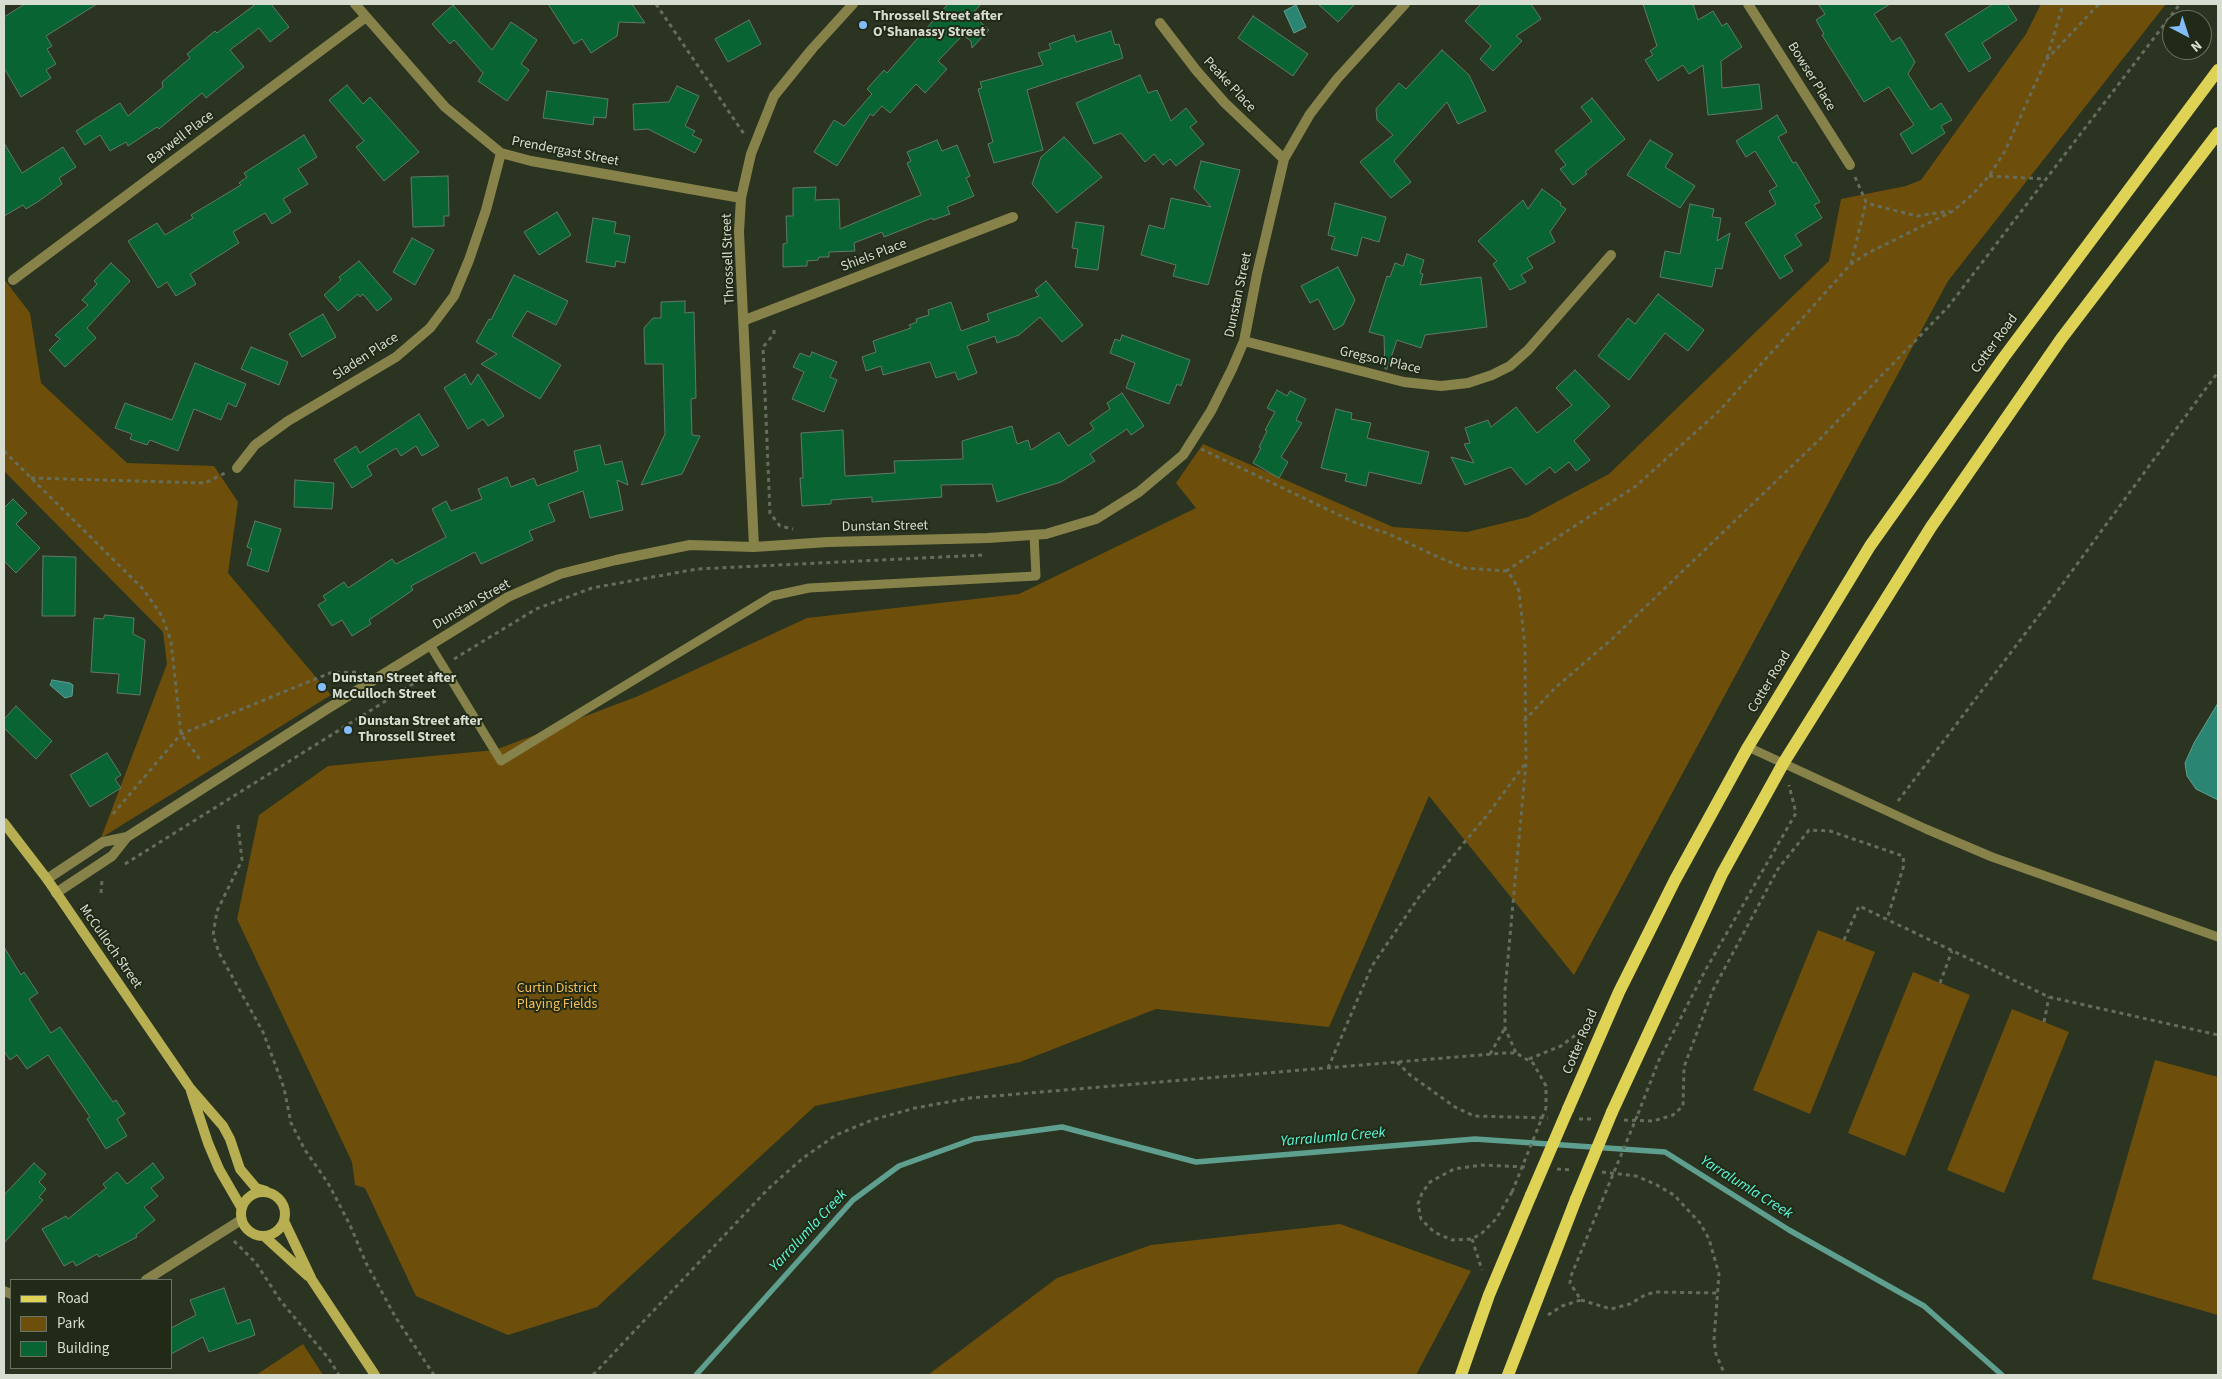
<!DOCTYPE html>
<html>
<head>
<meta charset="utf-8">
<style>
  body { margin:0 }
  #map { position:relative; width:2222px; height:1379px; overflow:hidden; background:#2b3420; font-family:"Source Sans 3",sans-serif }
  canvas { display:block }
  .frame { position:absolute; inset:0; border:5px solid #d7ddd1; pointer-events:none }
  .legend { position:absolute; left:10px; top:1279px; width:162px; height:90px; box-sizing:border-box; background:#212a16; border:1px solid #6a7261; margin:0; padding:6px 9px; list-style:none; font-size:15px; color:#d7ddd1 }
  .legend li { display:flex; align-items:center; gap:10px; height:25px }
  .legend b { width:25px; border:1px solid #6a7261 }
  .north { position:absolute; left:2162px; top:10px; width:50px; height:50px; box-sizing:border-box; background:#212a16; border:1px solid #6a7261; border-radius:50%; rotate:140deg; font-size:14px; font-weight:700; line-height:20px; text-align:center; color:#d7ddd1 }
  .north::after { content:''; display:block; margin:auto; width:18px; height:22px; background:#82bcfa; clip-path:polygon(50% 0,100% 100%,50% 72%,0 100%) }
</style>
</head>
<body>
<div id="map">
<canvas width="2222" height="1379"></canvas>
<div class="frame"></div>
<ul class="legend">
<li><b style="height:6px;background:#dfd355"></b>Road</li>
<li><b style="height:14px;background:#6e4e0b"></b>Park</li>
<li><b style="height:14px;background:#096434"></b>Building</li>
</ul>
<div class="north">N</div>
</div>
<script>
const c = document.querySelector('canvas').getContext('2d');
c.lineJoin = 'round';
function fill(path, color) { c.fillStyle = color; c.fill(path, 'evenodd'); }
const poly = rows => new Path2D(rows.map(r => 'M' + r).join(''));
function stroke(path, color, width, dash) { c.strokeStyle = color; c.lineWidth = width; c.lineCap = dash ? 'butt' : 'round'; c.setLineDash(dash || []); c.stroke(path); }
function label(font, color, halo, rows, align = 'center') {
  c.font = font + ' "Source Sans 3",sans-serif'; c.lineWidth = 4; c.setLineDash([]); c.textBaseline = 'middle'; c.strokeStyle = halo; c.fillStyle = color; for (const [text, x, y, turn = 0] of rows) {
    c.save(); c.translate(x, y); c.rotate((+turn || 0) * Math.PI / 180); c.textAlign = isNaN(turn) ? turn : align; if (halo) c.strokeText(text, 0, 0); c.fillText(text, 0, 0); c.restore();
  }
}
const green = poly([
  [2041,4,2166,4,1948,281,1574,975,1429,796,1329,1027,1156,1009,1020,1062,815,1106,597,1307,508,1335,416,1296,365,1188,355,1185,352,1162,237,919,259,815,328,766,495,750,636,697,807,618,1019,594,1196,508,1176,483,1203,444,1393,527,1467,532,1528,517,1609,474,1829,261,1841,199,1906,186,1921,180,2026,34],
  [4,279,30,313,41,383,127,463,214,466,238,502,228,573,331,695,101,838,167,664,163,632,4,471],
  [1818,930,1875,952,1810,1114,1753,1090],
  [1913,972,1970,995,1905,1156,1848,1133],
  [2012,1009,2069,1032,2004,1193,1947,1170],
  [2155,1060,2218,1077,2218,1315,2092,1279],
  [1340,1224,1471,1271,1416,1375,928,1375,1057,1278,1151,1245],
  [303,1344,323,1375,256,1375]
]);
const water = poly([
  [1296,5,1306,27,1294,33,1284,11,1296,5],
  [52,680,70,683,73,685,72,696,65,698,50,685,52,680],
  [2218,703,2218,800,2196,789,2187,776,2185,763,2194,743,2218,703]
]);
const stream = poly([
  [696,1375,853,1200,899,1166,974,1139,1062,1127,1196,1162,1475,1139,1665,1152,1789,1230,1924,1306,2002,1375]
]);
const building = poly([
  [25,4,97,4,46,36,52,46,47,49,56,64,46,70,51,78,21,97,4,68,4,17,25,4],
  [256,4,271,4,289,27,270,42,259,28,230,50,244,67,206,98,202,93,159,129,157,127,128,146,126,142,110,151,100,135,85,145,76,131,120,103,128,116,163,87,162,82,190,58,187,54,215,31,217,33,256,4],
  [548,4,632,4,645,23,619,22,617,36,591,53,582,39,574,44,548,4],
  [948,4,981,4,972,14,989,30,972,48,971,41,963,35,938,61,947,69,925,93,916,84,890,113,882,106,873,116,870,114,837,166,814,152,834,120,844,126,872,94,867,89,884,70,887,73,948,4],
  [1318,4,1355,4,1338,22,1318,4],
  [1481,4,1531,4,1541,19,1516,36,1522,41,1493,71,1480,59,1491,46,1465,21,1481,4],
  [1643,4,1693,4,1698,20,1713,11,1722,26,1727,23,1742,47,1721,61,1722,88,1759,84,1762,109,1708,115,1703,65,1689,74,1683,65,1658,81,1645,60,1653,55,1650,51,1657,46,1643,4],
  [1818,4,1890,4,1874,14,1892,42,1900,37,1915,62,1908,74,1931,110,1941,103,1952,120,1941,126,1945,133,1912,154,1900,134,1914,125,1889,87,1864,102,1822,35,1824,34,1816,20,1825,14,1818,4],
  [1993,4,2007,4,2017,20,1982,43,1991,58,1969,72,1945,34,1993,4],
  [453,5,492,50,511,22,537,40,521,64,529,70,507,101,478,81,483,73,454,40,450,44,432,24,453,5],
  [1253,16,1308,54,1293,76,1238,38,1253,16],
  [749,20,761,44,728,62,715,39,749,20],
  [1111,31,1115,45,1119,44,1123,58,1027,90,1043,150,994,163,988,144,993,142,978,89,982,88,980,82,1043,65,1038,53,1051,49,1049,44,1074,35,1076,42,1111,31],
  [1442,50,1469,75,1486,111,1458,124,1447,102,1394,161,1411,182,1391,198,1360,162,1393,135,1377,120,1376,109,1399,83,1406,89,1442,50],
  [1140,75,1148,93,1157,90,1171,121,1186,108,1197,122,1190,127,1204,144,1176,166,1170,159,1163,165,1154,154,1145,162,1121,133,1094,144,1076,103,1140,75],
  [347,85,363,104,370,97,419,152,384,181,356,147,364,141,329,100,347,85],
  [677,86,699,96,685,126,695,131,692,135,702,140,695,153,648,129,634,130,633,104,669,102,677,86],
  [547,91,608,99,606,118,594,117,593,125,543,118,547,91],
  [1592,98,1625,139,1585,172,1587,174,1573,185,1560,169,1566,165,1555,151,1592,121,1581,107,1592,98],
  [1777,115,1787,132,1778,137,1793,163,1796,162,1820,202,1814,205,1822,218,1795,235,1802,245,1784,256,1793,271,1780,279,1745,223,1776,204,1769,191,1777,186,1755,151,1746,157,1736,141,1777,115],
  [304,135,317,157,298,169,308,184,283,199,291,212,272,224,265,213,233,232,239,243,190,274,196,284,176,296,167,282,158,288,128,241,157,223,165,235,193,218,191,215,241,185,239,183,247,177,244,173,304,135],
  [1064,137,1102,177,1057,213,1032,184,1041,157,1064,137],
  [937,140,942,151,957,145,970,176,966,178,974,196,947,207,950,214,933,220,932,218,884,237,882,232,854,243,855,251,829,252,829,257,819,257,818,260,807,261,807,266,783,267,783,244,787,243,786,216,793,216,793,188,816,187,815,200,839,199,840,229,921,195,907,163,911,161,907,152,937,140],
  [1650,140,1673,154,1665,167,1695,186,1680,208,1627,175,1650,140],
  [4,143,22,173,63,147,76,167,59,178,62,184,39,201,26,209,23,205,4,216,4,143],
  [1201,161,1240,170,1208,285,1173,276,1176,265,1141,255,1149,225,1164,229,1171,198,1211,207,1194,188,1201,161],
  [448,176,449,216,444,216,444,226,413,227,411,177,448,176],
  [1542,189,1561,203,1560,205,1566,209,1550,232,1555,242,1527,258,1533,268,1521,275,1526,282,1510,290,1493,264,1497,261,1478,241,1523,200,1528,209,1542,189],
  [1335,203,1386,217,1379,242,1362,237,1357,256,1331,249,1335,237,1328,235,1335,203],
  [1690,204,1714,209,1712,217,1721,218,1717,241,1730,233,1722,269,1716,268,1712,287,1660,277,1665,251,1680,254,1690,204],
  [557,212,571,235,539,255,524,232,557,212],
  [593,218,616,222,614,233,630,236,625,263,616,261,615,267,586,262,593,218],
  [1076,222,1104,226,1098,270,1075,267,1078,249,1072,248,1076,222],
  [412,238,434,250,415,285,393,272,412,238],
  [1407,254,1424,260,1420,273,1423,274,1420,285,1481,277,1487,327,1425,335,1421,348,1397,340,1387,369,1385,369,1384,336,1369,332,1387,276,1390,277,1395,263,1403,266,1407,254],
  [359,261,392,299,377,311,363,294,360,297,358,294,338,311,324,295,341,280,339,277,359,261],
  [111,263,130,281,87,328,96,338,65,367,49,350,60,339,55,335,88,305,82,300,97,284,94,281,111,263],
  [1338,267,1355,300,1343,325,1334,330,1318,299,1310,303,1301,286,1338,267],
  [514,275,568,301,556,325,527,311,512,336,561,365,540,399,481,364,497,354,476,342,489,319,491,320,514,275],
  [1046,281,1083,325,1062,342,1040,317,1019,335,997,343,995,336,967,346,977,373,958,380,955,372,936,378,930,362,883,375,881,366,866,371,862,357,876,352,873,341,911,328,909,325,917,322,916,319,929,315,928,310,951,302,961,331,989,321,987,314,1039,296,1035,290,1046,281],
  [1658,294,1704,330,1688,351,1665,333,1629,380,1598,356,1628,318,1635,324,1658,294],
  [685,301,685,313,694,312,696,398,691,399,692,435,700,436,682,474,641,485,665,434,663,364,645,364,644,328,653,318,661,318,661,302,685,301],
  [323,314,336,337,302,357,289,334,323,314],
  [1122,335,1190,360,1181,386,1177,384,1169,404,1126,388,1135,363,1110,353,1115,339,1120,341,1122,335],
  [251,347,288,362,279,385,241,369,251,347],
  [812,352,837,362,830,377,837,380,824,412,792,399,804,372,793,367,800,353,810,357,812,352],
  [195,363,246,384,236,407,228,403,221,420,194,409,178,451,150,440,147,445,130,439,132,434,115,428,125,403,172,420,195,363],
  [1575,370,1610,406,1574,441,1590,460,1576,471,1569,462,1555,473,1550,467,1526,485,1511,467,1465,485,1451,457,1474,463,1464,444,1470,443,1465,428,1488,420,1491,427,1516,407,1537,433,1572,405,1556,388,1575,370],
  [465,374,471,385,478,374,504,416,488,426,483,419,468,429,444,388,465,374],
  [1277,390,1287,396,1290,391,1306,399,1296,420,1302,423,1281,457,1288,462,1279,478,1253,463,1261,448,1259,447,1267,431,1265,430,1275,412,1267,408,1277,390],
  [1122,393,1144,426,1131,435,1127,429,1090,454,1095,461,1061,482,997,502,992,484,941,485,942,497,872,502,872,497,831,500,831,504,802,506,800,478,803,478,801,433,843,430,845,476,895,473,894,461,963,459,962,441,1012,426,1017,444,1028,440,1031,450,1059,432,1068,446,1094,429,1090,423,1110,409,1107,403,1122,393],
  [1336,409,1352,413,1351,419,1371,423,1367,438,1429,452,1421,484,1369,472,1366,486,1345,481,1347,474,1321,468,1336,409],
  [419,414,439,446,422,456,416,446,401,456,396,448,367,466,372,475,352,488,334,460,356,446,360,453,419,414],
  [600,445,605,465,622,461,628,485,617,480,623,510,590,518,583,491,548,504,555,521,529,531,533,540,481,564,475,552,411,586,413,590,369,620,371,624,352,636,342,620,332,626,318,605,326,600,323,596,344,582,348,588,392,559,396,564,446,537,432,509,446,501,451,511,482,499,478,489,507,477,511,487,534,478,537,486,578,471,574,451,600,445],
  [295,480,334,483,332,509,294,507,295,480],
  [13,499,27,513,16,524,40,548,16,573,4,561,4,508,13,499],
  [255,521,281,529,268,572,247,565,252,549,247,547,255,521],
  [43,556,76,557,75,616,42,616,43,556],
  [105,615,134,618,133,634,145,640,140,695,117,693,119,674,91,672,94,618,103,619,105,615],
  [16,706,52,741,36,759,4,728,4,719,16,706],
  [107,753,121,775,115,779,121,788,90,807,70,775,107,753],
  [4,947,21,975,24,972,38,993,29,999,51,1033,60,1027,113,1102,116,1100,125,1114,117,1119,127,1136,106,1149,87,1119,90,1117,48,1055,27,1069,17,1055,10,1060,4,1051,4,947],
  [34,1163,46,1174,39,1182,46,1189,39,1197,43,1200,4,1243,4,1195,34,1163],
  [153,1163,164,1178,151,1188,158,1196,144,1207,155,1220,136,1235,137,1237,99,1257,97,1254,76,1266,73,1261,64,1266,42,1229,66,1216,68,1219,106,1188,103,1184,117,1172,127,1184,153,1163],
  [224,1288,237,1324,250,1319,255,1335,209,1352,203,1337,171,1354,171,1328,196,1315,190,1300,224,1288]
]);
const path = poly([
  [656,4,744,134],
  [2047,58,2063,4],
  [1989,176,2046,179],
  [1855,177,1866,202,1873,205,1917,216,1950,211],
  [1851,264,1866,202],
  [774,330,774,334,763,347,770,513,780,526,793,529],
  [1201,449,1356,523,1389,534,1438,557,1465,568,1506,571,1513,578,1519,591,1525,647,1526,763,1505,990,1505,1028,1516,1053],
  [4,451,143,589,162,616,171,641,181,734,202,762],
  [31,478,205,483,225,473],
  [1506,571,1636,486,1719,411,1851,264,1868,253,1953,211,1972,195,1989,176,2005,151,2046,60,2099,4],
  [454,659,536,609,592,588,697,569,983,555],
  [1524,721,1555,688,1612,639,1820,439,1948,307,2180,4],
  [1898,801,2053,597,2218,372],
  [113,814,181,734,330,673,358,672],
  [238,825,242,860,217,911,213,935,219,953,263,1032,284,1088,291,1123,305,1150,328,1183,350,1225,366,1263,396,1318,434,1375],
  [125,864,432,672],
  [101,893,102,880],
  [1844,940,1859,906,2049,997,2218,1035],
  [1940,983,1952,951],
  [2044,1022,2049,997],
  [1490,1054,1505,1028],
  [1529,1059,1561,1046,1586,1027],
  [1397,1062,1410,1075,1455,1107,1474,1116,1548,1118],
  [1328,1068,1372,966,1419,897,1488,814,1525,764],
  [1638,1114,1659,1060,1706,969,1796,813,1789,785],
  [1579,1119,1593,1119],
  [1624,1120,1653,1121,1673,1115,1683,1106,1684,1067,1713,990,1778,869,1809,830,1830,831,1903,856,1904,865,1887,919],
  [1557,1169,1571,1170],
  [1602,1172,1636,1176,1655,1184,1674,1195,1700,1223,1709,1239,1719,1274,1714,1340,1716,1354,1725,1375],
  [1512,1192,1496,1219,1482,1233,1472,1239,1452,1240,1434,1232,1421,1219,1418,1204,1422,1193,1430,1182,1454,1169,1482,1165,1526,1167],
  [1472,1239,1482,1270],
  [234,1241,256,1263,280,1300,329,1359,339,1375],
  [1581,1300,1611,1309,1630,1304,1645,1295,1656,1292,1717,1293],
  [1548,1315,1562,1306,1581,1300,1570,1283,1571,1276,1602,1201],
  [593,1375,768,1189,803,1158,836,1135,872,1120,915,1108,970,1098,1504,1053,1516,1053,1533,1063,1546,1086,1546,1108]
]);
const lane = poly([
  [430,645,501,761,772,596,809,588,1036,576,1034,535],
  [1748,747,1926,829,1992,857,2218,937]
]);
const street = poly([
  [355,4,445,107,501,153,531,161,741,198],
  [1748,4,1850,165],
  [1160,23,1196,70,1224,102,1284,159],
  [13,280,366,17],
  [745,320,1013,217],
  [1244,341,1404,382,1441,386,1468,383,1492,375,1510,366,1528,350,1611,255],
  [237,468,255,445,288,421,396,357,430,328,454,296,469,260,486,210,501,153],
  [754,547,739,232,741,198,751,154,774,96,812,49,853,4],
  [47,879,103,842,127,837],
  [56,893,112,856,127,837,327,709,508,597,560,574,616,560,690,545,754,547,828,542,988,538,1046,534,1096,519,1139,492,1183,455,1211,411,1232,369,1244,341,1257,274,1284,159,1310,114,1337,79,1405,4],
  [146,1280,241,1220],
  [4,1291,11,1294]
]);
const secondary = poly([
  [4,823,47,879,190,1088,223,1126,230,1139,240,1169,256,1188,266,1191],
  [191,1091,208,1143,219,1169,241,1207],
  '241 1214a22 22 0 1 1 44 0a22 22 0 1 1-44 0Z',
  [284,1221,312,1280,375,1375],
  [264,1236,308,1276]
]);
const primary = poly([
  [1568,1109,1619,992,1675,880,1748,747,1870,546,2004,357,2218,70],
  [1612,1112,1722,874,1784,762,1931,527,2061,339,2218,133],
  [1461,1375,1489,1295,1531,1195],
  [1508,1375,1576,1199]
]);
const pathBridge = poly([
  [1512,1192,1546,1108],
  [1602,1201,1638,1114]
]);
const primaryBridge = poly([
  [1531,1195,1568,1109],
  [1576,1199,1612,1112]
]);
const markers = [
  [863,25,5,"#82bcfa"],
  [322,687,5,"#82bcfa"],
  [348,730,5,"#82bcfa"]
];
const poiNames = [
  ["Throssell Street after",873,17],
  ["O'Shanassy Street",873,33],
  ["Dunstan Street after",332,679],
  ["McCulloch Street",332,695],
  ["Dunstan Street after",358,722],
  ["Throssell Street",358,738]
];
const streetNames = [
  ["Bowser Place",1811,77,58],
  ["Peake Place",1229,85,47],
  ["Barwell Place",181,138,-37],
  ["Prendergast Street",565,152,11],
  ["Shiels Place",874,256,-21],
  ["Throssell Street",729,259,-92],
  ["Dunstan Street",1239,295,-78],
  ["Cotter Road",1995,344,-54],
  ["Sladen Place",366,357,-33],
  ["Gregson Place",1380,361,13],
  ["Dunstan Street",885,527,-1],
  ["Dunstan Street",472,605,-30],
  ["Cotter Road",1770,682,-59],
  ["McCulloch Street",110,947,55],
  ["Cotter Road",1581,1042,-67]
];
const parkNames = [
  ["Curtin District",557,989],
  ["Playing Fields",557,1005]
];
const waterNames = [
  ["Yarralumla Creek",1333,1138,-5],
  ["Yarralumla Creek",1746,1188,32],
  ["Yarralumla Creek",809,1231,-47]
];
fill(green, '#6e4e0b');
fill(water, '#2b8573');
stroke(water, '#5f9f8f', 1);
stroke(stream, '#5f9f8f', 5.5);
fill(building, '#096434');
stroke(building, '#627868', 1);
stroke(path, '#656d5b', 3, [4, 4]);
stroke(lane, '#87824a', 9);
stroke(street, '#87824a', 10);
stroke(secondary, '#b8af52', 10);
stroke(primary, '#dfd355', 12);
stroke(pathBridge, '#656d5b', 3, [4, 4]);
stroke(primaryBridge, '#dfd355', 12);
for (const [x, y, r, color] of markers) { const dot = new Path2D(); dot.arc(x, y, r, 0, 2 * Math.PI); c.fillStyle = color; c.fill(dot); stroke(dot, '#212a16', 2); }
label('bold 14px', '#d7ddd1', '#212a16', poiNames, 'left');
label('14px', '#d7ddd1', '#212a16', streetNames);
label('14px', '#fabf52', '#212a16', parkNames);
label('italic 15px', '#5bfbdc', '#212a16', waterNames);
</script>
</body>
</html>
